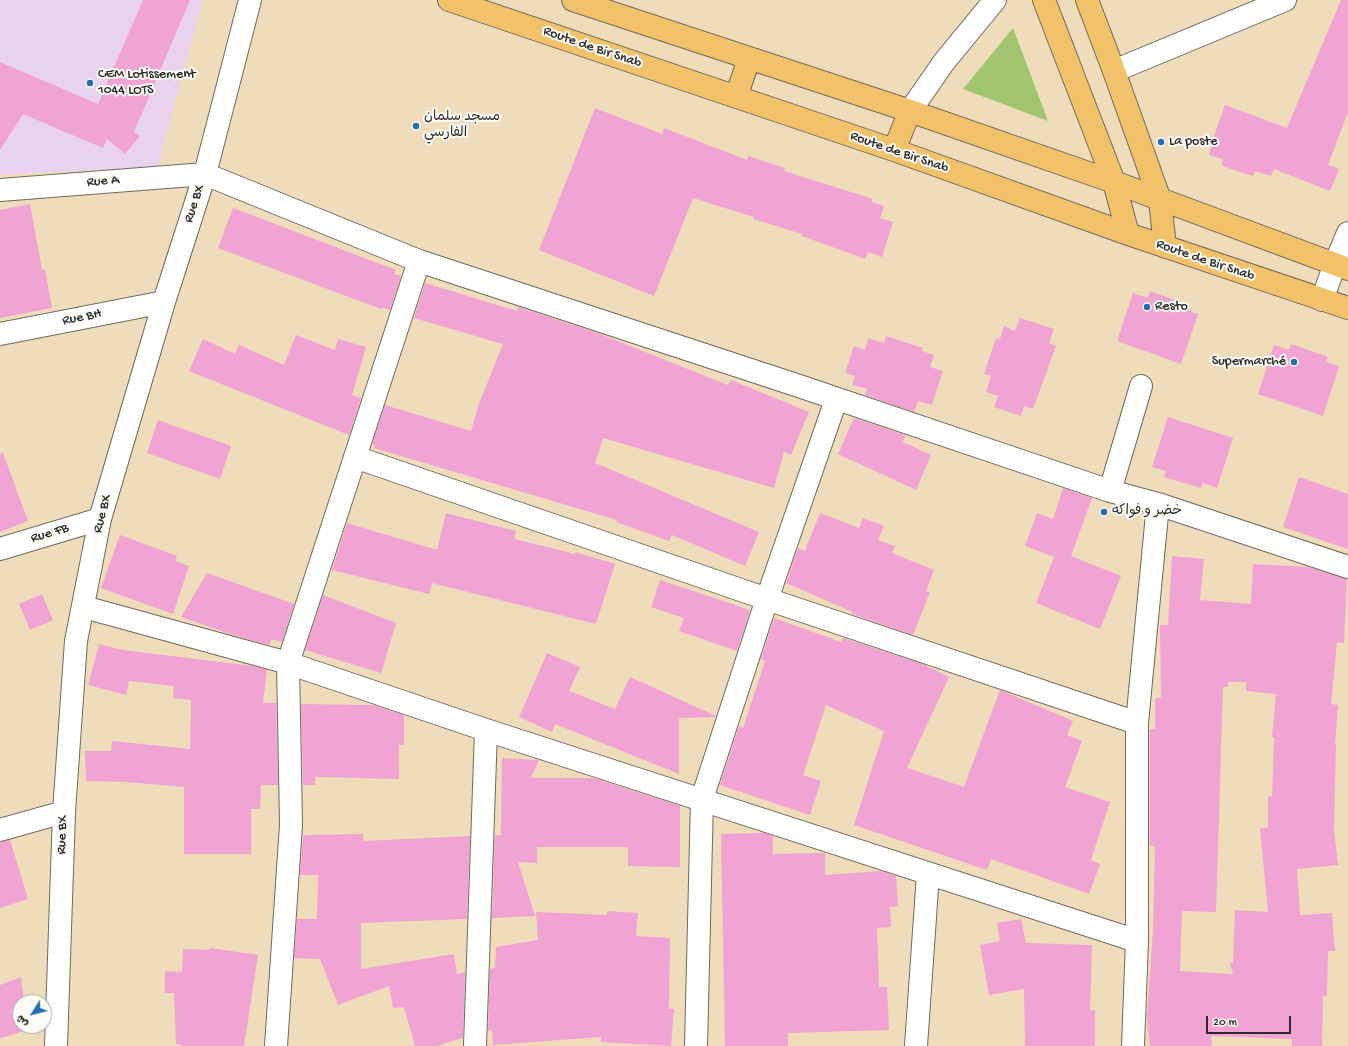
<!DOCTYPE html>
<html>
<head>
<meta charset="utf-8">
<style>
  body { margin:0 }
  #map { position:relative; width:1348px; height:1046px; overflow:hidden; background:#efdcbb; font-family:"Gochi Hand","Playpen Sans Arabic",sans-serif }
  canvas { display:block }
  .north { position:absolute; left:12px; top:994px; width:40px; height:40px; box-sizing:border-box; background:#fdfcf7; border:1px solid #a9a8a5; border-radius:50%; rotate:234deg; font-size:11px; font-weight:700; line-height:16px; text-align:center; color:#2b2b2b }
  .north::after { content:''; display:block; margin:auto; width:14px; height:18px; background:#1f6fb2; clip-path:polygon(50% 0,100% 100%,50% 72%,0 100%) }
  .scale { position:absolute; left:1206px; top:1016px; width:85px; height:18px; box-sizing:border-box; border:2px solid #2b2b2b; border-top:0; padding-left:5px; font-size:12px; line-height:14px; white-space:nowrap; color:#2b2b2b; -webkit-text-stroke:3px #fdfcf7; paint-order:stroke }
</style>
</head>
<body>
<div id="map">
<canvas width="1348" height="1046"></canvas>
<div class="north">ش</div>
<div class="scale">20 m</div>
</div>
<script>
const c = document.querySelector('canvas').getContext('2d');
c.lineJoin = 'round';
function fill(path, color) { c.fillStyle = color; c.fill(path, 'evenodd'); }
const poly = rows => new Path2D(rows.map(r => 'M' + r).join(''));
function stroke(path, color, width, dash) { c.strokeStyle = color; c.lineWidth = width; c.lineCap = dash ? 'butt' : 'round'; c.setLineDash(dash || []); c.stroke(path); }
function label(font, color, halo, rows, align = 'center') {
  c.font = font + ' "Gochi Hand","Playpen Sans Arabic",sans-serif'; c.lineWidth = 4; c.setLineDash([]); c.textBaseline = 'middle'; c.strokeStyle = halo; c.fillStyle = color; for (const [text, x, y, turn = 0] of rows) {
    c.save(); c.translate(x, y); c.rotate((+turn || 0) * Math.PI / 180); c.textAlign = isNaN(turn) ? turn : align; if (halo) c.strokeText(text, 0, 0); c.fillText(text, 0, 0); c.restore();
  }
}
const built = poly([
  [0,0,203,0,157,167,0,175]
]);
const green = poly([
  [1013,28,1048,121,963,89]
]);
const building = poly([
  [143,0,190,0,134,132,140,136,125,154,107,139,103,148,23,114,0,150,0,62,98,104],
  [1341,0,1348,0,1348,112,1328,165,1339,169,1330,191,1274,169,1271,176,1255,171,1253,176,1222,166,1223,159,1209,155,1216,130,1225,105,1287,128],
  [595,108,662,134,664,128,747,160,748,156,785,168,784,171,873,199,871,202,884,206,880,218,893,222,882,257,868,252,865,259,802,236,802,234,753,219,754,217,693,198,654,296,539,250],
  [30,204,42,270,45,270,52,308,0,318,0,210],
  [233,208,396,270,394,274,401,276,390,310,382,308,381,309,218,248],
  [425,283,517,311,518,307,600,334,728,385,731,380,809,412,791,455,784,452,774,488,603,438,595,463,759,532,745,566,672,535,669,541,616,522,617,520,374,448,374,445,372,444,385,405,471,431,479,404,503,344,414,318],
  [1150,291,1186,304,1184,309,1198,314,1181,364,1117,341,1133,293,1148,298],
  [1020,318,1054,329,1049,343,1056,346,1033,409,1024,406,1021,416,994,407,998,396,986,392,991,376,984,374,996,338,1000,339,1004,326,1015,331],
  [296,335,335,350,338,339,366,347,352,395,361,398,349,435,189,371,203,339,235,354,239,345,284,365],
  [886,336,923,348,922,351,934,355,930,367,943,371,932,405,918,401,914,412,865,395,867,389,852,385,855,376,845,373,854,346,865,350,868,338,884,343],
  [1291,344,1328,357,1326,362,1339,366,1323,416,1258,394,1274,345,1289,350],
  [1168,417,1233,438,1217,488,1203,483,1201,488,1164,477,1166,471,1152,467],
  [854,418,905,435,903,442,931,455,916,490,838,454],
  [158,420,231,446,220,479,147,453],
  [3,453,28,521,0,532,0,454],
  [1299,477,1348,494,1348,549,1283,527],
  [1063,488,1092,498,1071,556,1121,576,1100,629,1036,603,1054,557,1025,546,1037,513,1053,519],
  [446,513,516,531,514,539,575,554,575,552,615,564,596,624,432,583,429,594,332,570,347,523,437,550],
  [820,513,859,528,863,518,884,526,878,540,895,546,892,553,934,570,926,591,930,592,913,635,852,614,853,612,786,583,798,548,805,551],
  [120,535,177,556,175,561,189,566,173,614,101,588],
  [1172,556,1204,559,1200,600,1251,604,1253,564,1308,567,1347,579,1344,643,1337,642,1331,704,1338,705,1335,744,1336,744,1334,829,1338,865,1297,869,1300,915,1332,913,1335,951,1328,951,1327,996,1323,996,1322,1046,1292,1046,1292,1039,1211,1036,1212,1046,1150,1046,1147,1018,1153,929,1155,846,1150,846,1150,729,1155,729,1155,698,1161,698,1160,625,1168,625],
  [1228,682,1246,682,1246,691,1276,694,1272,737,1274,737,1272,797,1268,796,1268,828,1260,828,1268,912,1235,910,1233,962,1230,963,1233,974,1180,971,1182,911,1216,912,1223,687,1228,687],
  [207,573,294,604,282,642,271,639,270,645,230,634,181,617],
  [660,580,750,610,737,651,679,631,684,618,651,607],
  [42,594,53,620,30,630,19,604],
  [323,595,396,623,381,673,305,650],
  [774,618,841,642,843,638,920,663,949,677,907,768,964,787,1000,690,1073,721,1067,735,1082,741,1065,787,1110,802,1091,860,1100,864,1089,894,991,859,987,870,854,825,884,731,826,705,803,775,821,781,810,815,720,785,739,726,743,728,765,661,761,659],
  [99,644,122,650,253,666,267,670,263,703,276,703,278,785,261,785,260,809,251,809,251,854,184,854,184,787,126,782,86,781,85,751,111,751,112,741,190,749,191,700,173,698,174,686,129,681,126,695,88,685],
  [547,653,580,667,569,691,615,709,630,677,716,716,715,717,679,718,679,774,555,724,552,732,519,717],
  [301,704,374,705,404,715,404,745,399,745,399,779,315,777,315,785,303,785],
  [502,758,539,760,531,778,593,778,680,806,680,867,628,866,628,847,537,847,537,863,518,862,535,916,492,918,495,835,501,835],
  [764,833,773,836,773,854,825,853,825,875,881,871,896,876,898,906,890,907,891,927,877,928,879,987,887,987,889,1030,788,1033,788,1046,725,1046,721,834],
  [363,834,363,841,470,836,467,919,361,923,361,969,454,954,457,974,465,972,463,1038,436,1046,415,1046,404,1007,393,1008,389,986,338,1005,320,959,294,958,297,919,317,919,318,875,300,875,303,835],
  [10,840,28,899,0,908,0,842],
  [607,911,638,913,636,936,670,938,669,1009,674,1009,671,1046,601,1042,601,1037,493,1045,492,1030,488,1031,490,969,495,968,496,947,538,940,536,912,607,915],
  [1021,919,1026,943,1092,945,1090,1010,1095,1010,1095,1046,1025,1046,1024,989,989,995,980,945,1000,941,997,923],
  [210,948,258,955,244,1046,180,1046,181,1044,176,1044,174,993,165,993,165,971,182,972,183,949,209,950],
  [21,977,24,1002,20,1002,20,1026,26,1026,27,1030,0,1038,0,985]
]);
const minor = poly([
  [1114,71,1285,0],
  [910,111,944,62,995,0],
  [0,190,205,174,419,261,288,663,291,825,276,1046],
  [419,261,799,386,1110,491,1158,504,1348,567],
  [1322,300,1335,264,1348,233],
  [0,334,164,302],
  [355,457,767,599,1137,723],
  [1110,491,1141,386],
  [0,549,100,519],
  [84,607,288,663,486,730,1137,941],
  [0,830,64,812],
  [56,1046,64,812,76,641,100,519,164,302,205,174,250,0],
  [475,1046,486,730],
  [696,1046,702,799,767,599,836,400],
  [916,1046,928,874],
  [1133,1046,1137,941,1137,723,1158,504]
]);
const major = poly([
  [449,0,894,150,1128,234,1348,308],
  [573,0,910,111,1114,182,1348,269],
  [1044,0,1114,182,1128,234],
  [1087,0,1114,71,1160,200,1165,247],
  [736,97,749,59],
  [894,150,910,111]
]);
const markers = [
  [90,83,4,"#1f6fb2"],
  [416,126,4,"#1f6fb2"],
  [1161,142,4,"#1f6fb2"],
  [1147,307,4,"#1f6fb2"],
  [1294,362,4,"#1f6fb2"],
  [1104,512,4,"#1f6fb2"]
];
const streetNames = [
  ["Route de Bir Snab",592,48,19],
  ["Route de Bir Snab",899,153,19],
  ["Rue A",103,182,-5],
  ["Rue BX",195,204,-72],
  ["Route de Bir Snab",1205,261,19],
  ["Rue BH",82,318,-11],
  ["Rue BX",103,514,-76],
  ["Rue FB",50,534,-17],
  ["Rue BX",63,835,-88]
];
const poiNames = [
  ["CEM Lotissement",98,75],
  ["1044 LOTS",98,91],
  ["مسجد سلمان",424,118],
  ["الفارسي",424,134],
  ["La poste",1169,142],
  ["Resto",1155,307],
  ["Supermarché",1286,362,"right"],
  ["خضر و فواكه",1112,512]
];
fill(built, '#e9d2ed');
fill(green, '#a2c670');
fill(building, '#f1a3d3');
stroke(minor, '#70695d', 24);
stroke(major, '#70695d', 24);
stroke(minor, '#fff', 22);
stroke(major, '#f2c26a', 22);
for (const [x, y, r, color] of markers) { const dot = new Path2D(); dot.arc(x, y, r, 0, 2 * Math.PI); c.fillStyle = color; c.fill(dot); stroke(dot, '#fdfcf7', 1.5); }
label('14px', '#2b2b2b', '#fdfcf7', streetNames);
label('14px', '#2b2b2b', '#fdfcf7', poiNames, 'left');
</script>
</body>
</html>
